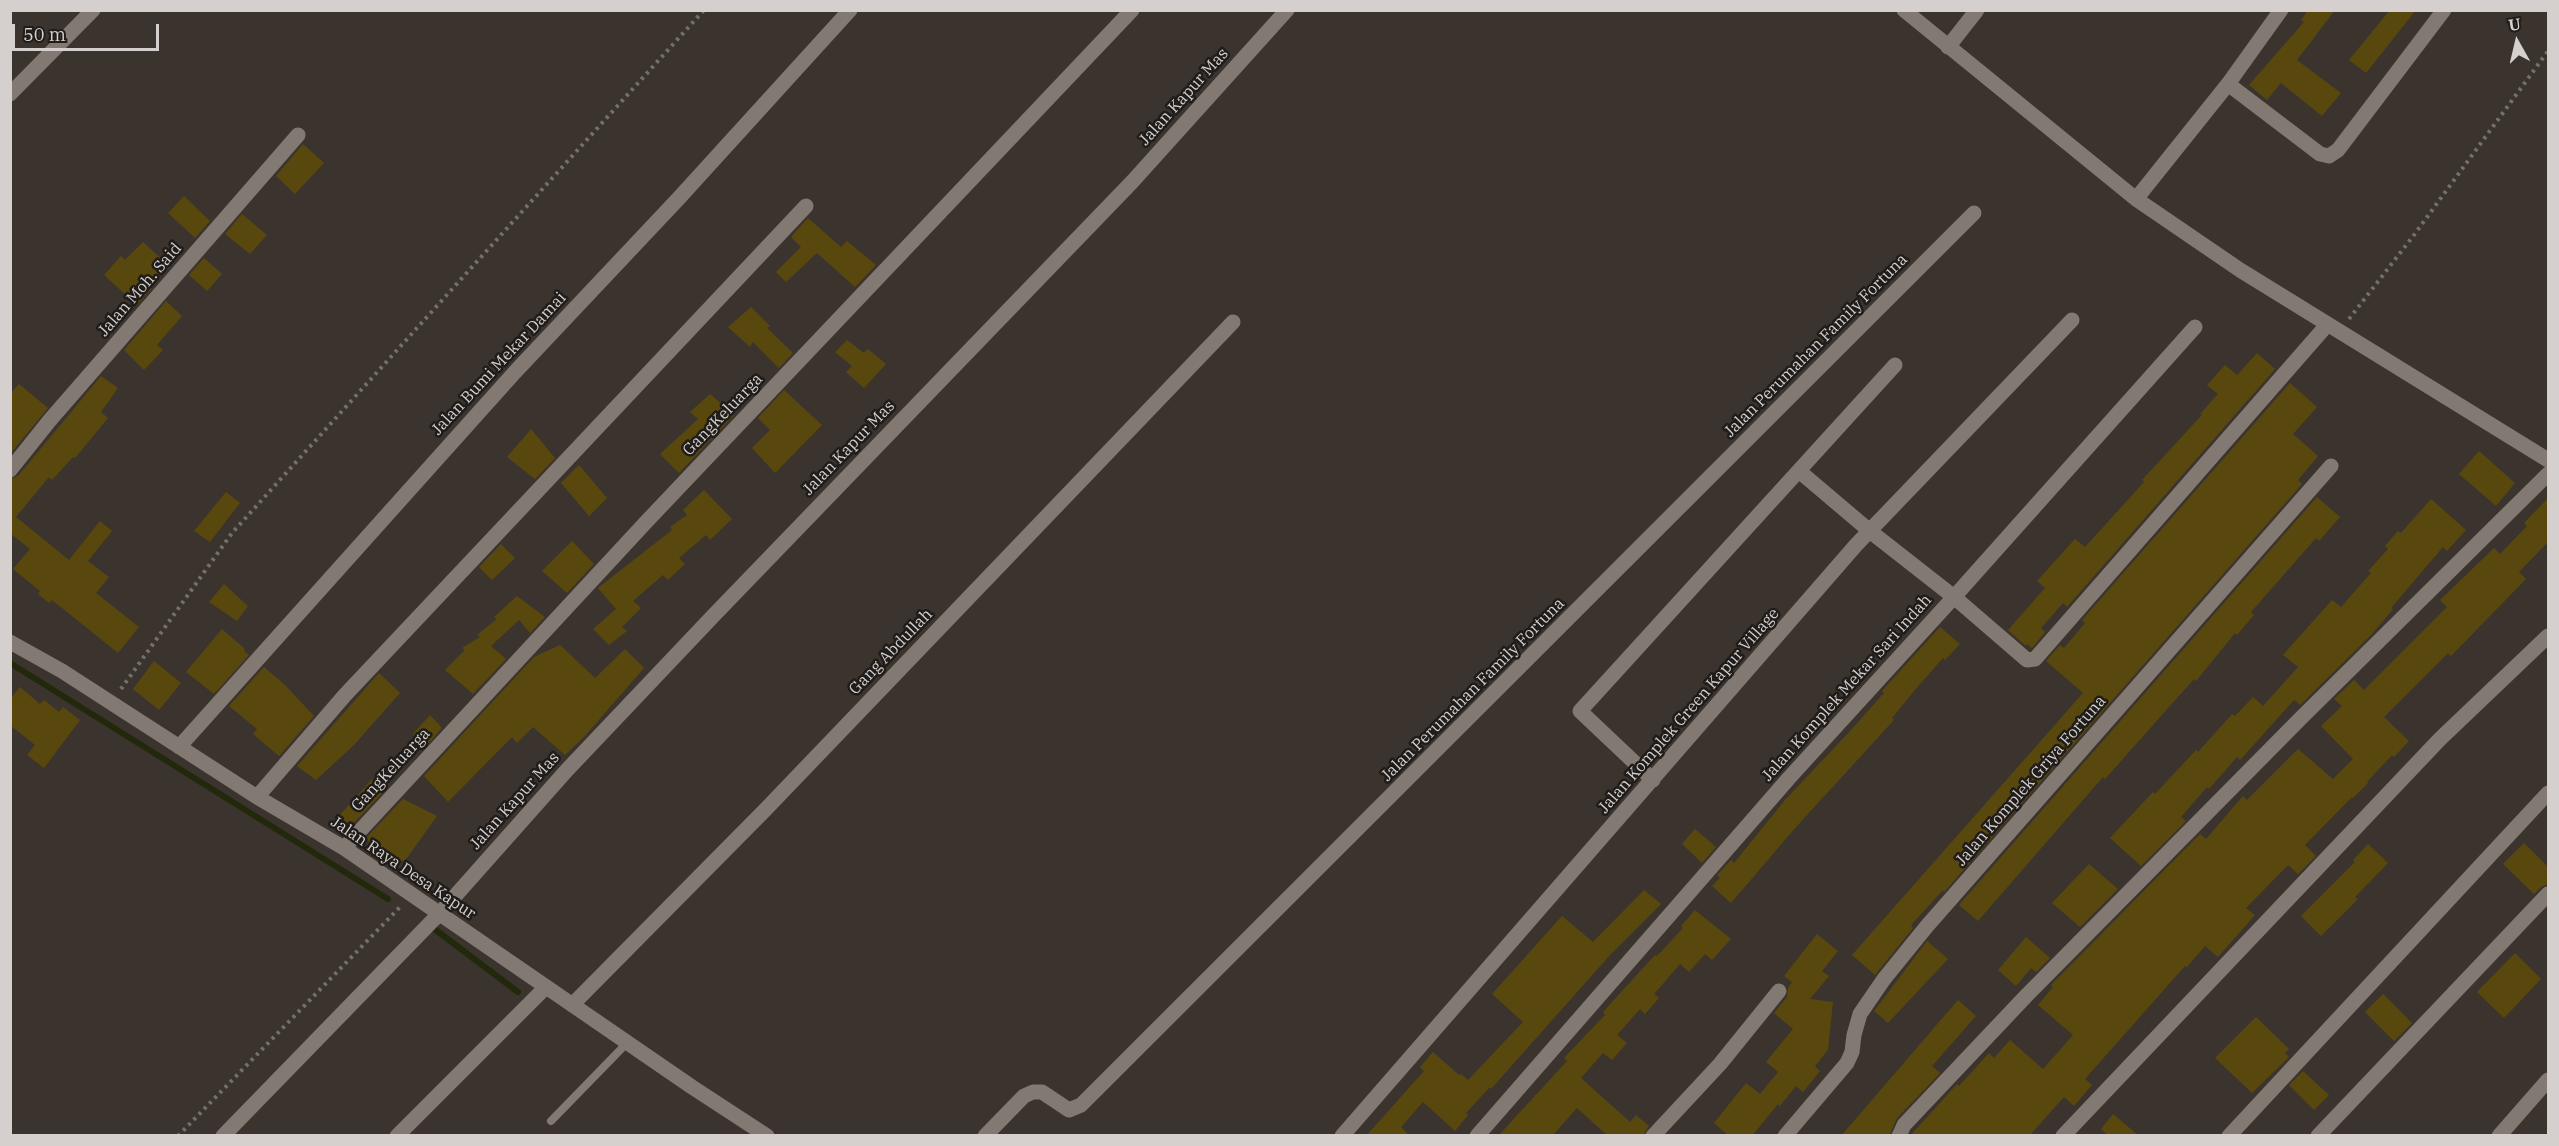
<!DOCTYPE html>
<html>
<head>
<meta charset="utf-8">
<style>
  body { margin:0 }
  #map { position:relative; width:2559px; height:1146px; overflow:hidden; background:#3b342e; font-family:"IBM Plex Serif",serif }
  canvas { display:block }
  .frame { position:absolute; inset:0; border:12px solid #d5d0cd; pointer-events:none }
  .north { position:absolute; left:2487px; top:12px; width:60px; height:60px; -webkit-text-stroke:4px #1f1c1a; paint-order:stroke; rotate:352deg; font-size:16px; font-weight:700; line-height:24px; text-align:center; color:#d5d0cd }
  .north::after { content:''; display:block; margin:auto; width:21px; height:27px; background:#d5d0cd; clip-path:polygon(50% 0,100% 100%,50% 72%,0 100%) }
  .scale { position:absolute; left:12px; top:24px; width:147px; height:27px; box-sizing:border-box; border:3px solid #d5d0cd; border-top:0; padding-left:8px; font-size:18px; line-height:21px; white-space:nowrap; color:#d5d0cd; -webkit-text-stroke:4px #1f1c1a; paint-order:stroke }
</style>
</head>
<body>
<div id="map">
<canvas width="2559" height="1146"></canvas>
<div class="frame"></div>
<div class="north">U</div>
<div class="scale">50 m</div>
</div>
<script>
const c = document.querySelector('canvas').getContext('2d');
c.lineJoin = 'round';
const poly = rows => new Path2D(rows.map(r => 'M' + r).join(''));
function stroke(path, color, width, dash) { c.strokeStyle = color; c.lineWidth = width; c.lineCap = dash ? 'butt' : 'round'; c.setLineDash(dash || []); c.stroke(path); }
function fill(path, color) { c.fillStyle = color; c.fill(path, 'evenodd'); }
function label(font, color, halo, rows, align = 'center') {
  c.font = font + ' "IBM Plex Serif",serif'; c.lineWidth = 5; c.setLineDash([]); c.textBaseline = 'middle'; c.strokeStyle = halo; c.fillStyle = color; for (const [text, x, y, turn = 0] of rows) {
    c.save(); c.translate(x, y); c.rotate((+turn || 0) * Math.PI / 180); c.textAlign = isNaN(turn) ? turn : align; if (halo) c.strokeText(text, 0, 0); c.fillText(text, 0, 0); c.restore();
  }
}
const stream = poly([
  [10,663,388,899],
  [433,928,518,992]
]);
const building = poly([
  [2308,10,2335,10,2297,60,2341,93,2322,116,2281,83,2267,100,2249,85,2304,22,2301,20],
  [2390,10,2416,10,2366,73,2349,60],
  [303,144,324,163,295,194,276,176],
  [184,196,210,221,195,238,168,213],
  [242,214,267,235,250,254,225,234],
  [808,218,841,247,847,241,876,265,855,287,817,253,786,282,776,272,801,247,791,237],
  [143,242,167,264,150,282,149,286,152,288,137,305,104,275,121,256,125,260],
  [204,258,222,274,207,291,189,275],
  [166,301,182,316,157,345,163,350,144,370,124,350],
  [751,307,770,326,767,328,793,353,779,368,753,342,750,347,728,327],
  [847,340,864,353,868,349,886,364,864,388,846,372,852,366,835,352],
  [2257,353,2275,369,2067,607,2063,603,2041,628,2045,632,2032,648,2027,644,2026,646,2008,630,2045,588,2037,581,2075,539,2085,547,2144,482,2142,480,2202,415,2200,414,2218,394,2207,385,2225,365,2237,375],
  [101,376,118,388,101,412,108,418,75,458,73,457,52,480,49,477,16,517,69,560,100,521,112,531,88,561,109,577,96,593,139,627,118,653,52,600,49,603,38,594,40,591,13,569,30,549,10,533,10,479,18,476],
  [2290,383,2317,407,2293,434,2318,456,2298,480,2302,484,1944,892,1943,890,1912,924,1911,926,1913,928,1875,975,1852,955,2083,693,2046,661,2060,645,2064,648,2085,623,2082,620],
  [19,384,48,408,10,454,10,394],
  [784,390,822,425,775,473,752,448,770,430,758,418],
  [710,394,734,415,679,473,660,454,698,419,690,412],
  [531,429,555,458,535,479,507,457],
  [2479,451,2515,483,2496,506,2459,474],
  [579,465,607,498,589,516,561,483],
  [704,490,732,519,710,540,706,535,679,558,685,564,668,580,663,575,633,601,641,608,622,627,627,631,609,645,593,629,616,609,598,588,672,530,670,527,687,515,683,510],
  [226,492,240,503,210,542,194,531],
  [2317,497,2340,517,2319,541,2316,538,2251,612,2254,615,2237,635,2235,633,2196,681,2194,679,2105,779,2103,777,1978,921,1959,905],
  [2548,498,2548,542,2519,572,2526,579,2451,656,2448,653,2384,717,2409,741,2394,757,2392,755,2367,782,2368,783,2353,798,2352,797,2305,845,2316,856,2298,874,2288,865,2246,908,2255,915,2218,957,2205,946,2187,967,2185,966,2085,1079,2092,1085,2074,1106,2064,1097,2029,1136,1910,1136,1957,1084,1959,1086,1989,1053,1994,1058,2010,1040,2043,1069,2073,1035,2038,1005,2053,987,2051,985,2200,834,2206,839,2243,796,2247,800,2298,749,2333,779,2353,759,2321,726,2342,706,2334,699,2354,680,2364,690,2447,607,2440,600,2494,548,2500,554,2527,526,2524,523],
  [2431,499,2466,530,2447,551,2443,547,2391,608,2393,609,2372,634,2300,705,2294,700,2240,760,2237,757,2209,789,2207,787,2181,817,2186,821,2141,866,2110,838,2153,792,2155,794,2196,750,2198,752,2232,714,2235,716,2253,697,2263,706,2298,667,2283,655,2332,600,2341,607,2371,573,2368,571,2388,549,2385,546,2398,531,2401,533],
  [572,541,594,564,567,593,542,571],
  [501,544,515,558,492,580,479,567],
  [224,584,248,606,237,621,209,602],
  [517,596,545,617,530,633,519,620,491,646,506,659,473,694,445,670,465,650,462,648,480,637,477,635,497,619,494,617],
  [1940,627,1960,644,1945,660,1943,658,1914,691,1892,718,1894,720,1796,827,1731,903,1712,886,1720,878,1717,875,1731,860,1734,863,1785,800,1851,730,1884,693,1882,691],
  [222,629,245,649,244,651,249,655,214,694,186,672],
  [560,645,595,678,625,649,644,668,584,737,565,755,533,727,517,743,512,737,448,802,424,776,534,657],
  [154,661,181,683,159,710,133,689],
  [264,667,285,685,314,716,279,756,253,734,257,729,229,706],
  [379,673,400,693,354,745,316,780,297,766],
  [20,687,40,704,44,700,59,712,63,707,80,720,44,768,27,755,35,745,10,725,10,699],
  [430,715,442,728,426,746,413,734],
  [372,779,386,789,351,826,339,816],
  [403,799,437,816,404,862,365,839],
  [1695,829,1716,847,1702,863,1682,844],
  [2524,843,2548,867,2548,884,2541,887,2534,894,2503,864],
  [2368,844,2388,863,2355,897,2358,899,2321,936,2301,916,2355,862,2353,860],
  [2089,864,2118,889,2080,927,2052,903],
  [1644,890,1661,904,1610,955,1491,1089,1490,1087,1466,1113,1468,1115,1455,1131,1423,1102,1401,1127,1410,1136,1366,1136,1424,1071,1420,1067,1433,1052,1459,1075,1461,1074,1468,1080,1523,1022,1492,994,1562,916,1593,942],
  [1695,910,1731,939,1712,960,1705,954,1689,972,1680,964,1654,994,1659,998,1645,1014,1640,1009,1617,1035,1627,1043,1612,1060,1603,1053,1581,1078,1630,1122,1636,1115,1649,1126,1643,1136,1608,1136,1577,1108,1552,1136,1498,1136,1567,1061,1564,1058,1605,1015,1603,1012,1655,955,1657,956,1683,928,1681,926],
  [1817,934,1838,951,1822,971,1829,976,1810,999,1833,1002,1828,1050,1815,1066,1820,1071,1803,1092,1796,1086,1780,1106,1778,1104,1752,1136,1729,1136,1714,1123,1746,1083,1760,1094,1778,1072,1766,1062,1793,1029,1774,1013,1787,997,1788,988,1792,982,1784,976],
  [2026,937,2050,958,2036,972,2031,968,2016,986,1998,970],
  [1927,941,1948,959,1888,1023,1874,1011],
  [2515,953,2541,979,2504,1018,2477,992],
  [2383,994,2412,1023,2394,1041,2365,1012],
  [1958,1000,1976,1016,1932,1066,1940,1073,1897,1118,1889,1136,1841,1136],
  [2256,1017,2289,1049,2285,1053,2289,1057,2252,1093,2215,1058],
  [2303,1071,2329,1095,2314,1110,2289,1085],
  [2113,1114,2139,1136,2109,1136,2101,1129]
]);
const path = poly([
  [2349,319,2414,235,2548,51],
  [121,689,232,533,704,10],
  [178,1136,401,906]
]);
const service = poly([
  [551,1121,627,1043]
]);
const minor = poly([
  [1904,10,2136,199,2240,270,2548,460],
  [1948,47,1977,10],
  [2228,84,2320,154,2329,156,2338,150,2444,10],
  [10,94,93,10],
  [2136,199,2228,84,2281,10],
  [10,470,50,420,298,135],
  [1799,471,1871,532,1954,597,2195,327],
  [10,642,62,671,257,797,344,848,692,1087,767,1136],
  [179,747,515,372,679,198,850,10],
  [1653,780,1580,711,1895,365],
  [257,797,345,695,806,206],
  [344,848,647,521,1132,10],
  [572,1005,765,810,1233,322],
  [223,1136,440,913,567,770,714,615,1132,182,1287,10],
  [397,1136,545,988],
  [985,1136,1024,1096,1033,1092,1042,1092,1069,1110,1081,1105,1974,213],
  [1342,1136,1856,545,2072,320],
  [1477,1136,1789,778,1954,597,2027,660,2035,659,2327,325],
  [1653,1136,1720,1064,1779,991],
  [1785,1136,1847,1063,1852,1052,1854,1035,1860,1014,1884,979,1927,926,2331,466],
  [1899,1136,1904,1125,2026,996,2302,717,2548,474],
  [2063,1136,2440,739,2548,636],
  [2229,1136,2548,793],
  [2318,1136,2548,894],
  [2499,1136,2548,1080]
]);
const streetNames = [
  ["Jalan Kapur Mas",1184,97,-48],
  ["Jalan Moh. Said",140,290,-49],
  ["Jalan Perumahan Family Fortuna",1816,346,-45],
  ["Jalan Bumi Mekar Damai",499,364,-47],
  ["GangKeluarga",723,415,-46],
  ["Jalan Kapur Mas",849,448,-46],
  ["Gang Abdullah",891,652,-46],
  ["Jalan Komplek Mekar Sari Indah",1847,688,-48],
  ["Jalan Perumahan Family Fortuna",1473,690,-45],
  ["Jalan Komplek Green Kapur Village",1689,711,-49],
  ["GangKeluarga",391,770,-47],
  ["Jalan Komplek Griya Fortuna",2031,781,-49],
  ["Jalan Kapur Mas",515,801,-48],
  ["Jalan Raya Desa Kapur",403,868,34]
];
stroke(stream, '#21290a', 6);
fill(building, '#59480d');
stroke(path, '#76706b', 4, [3, 4.5]);
stroke(service, '#817972', 8);
stroke(minor, '#817972', 15);
label('16px', '#d5d0cd', '#1f1c1a', streetNames);
</script>
</body>
</html>
